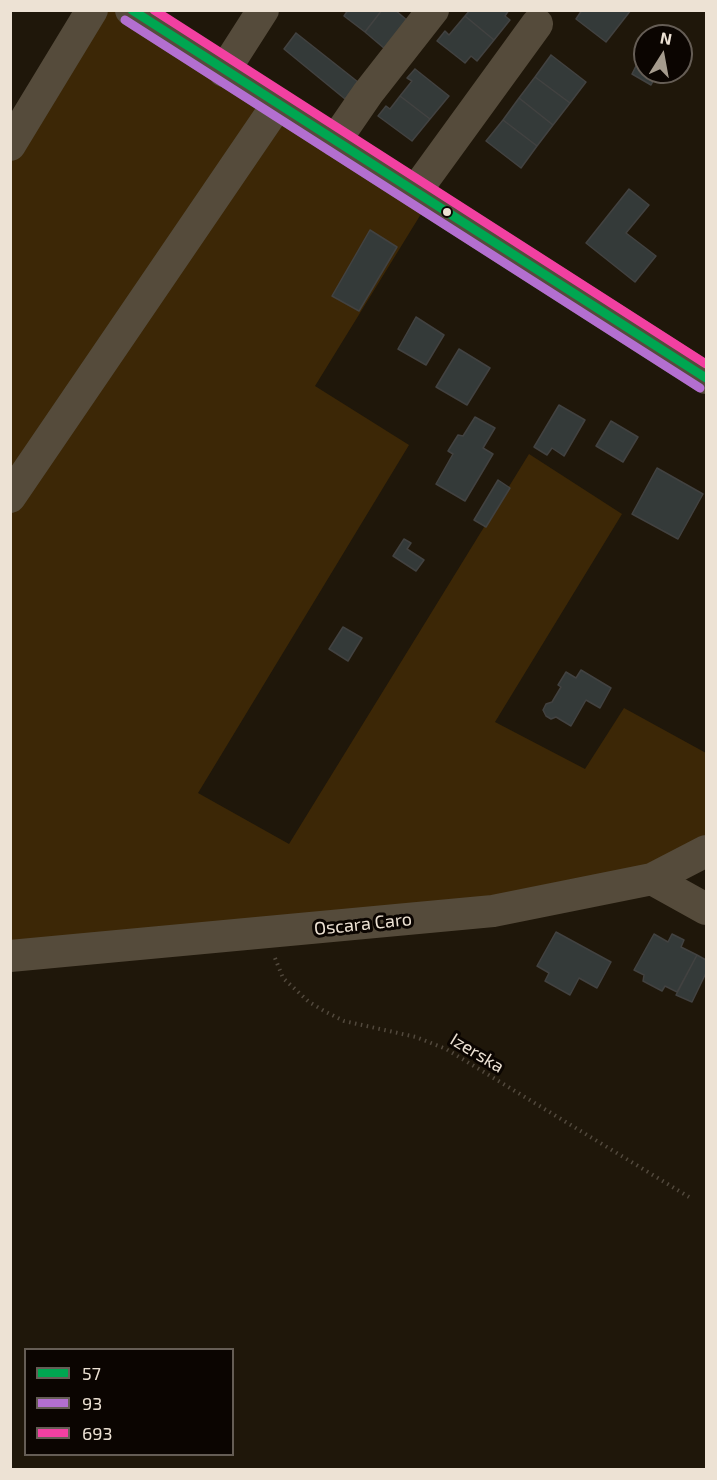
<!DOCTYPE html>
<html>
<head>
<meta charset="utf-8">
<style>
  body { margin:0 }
  #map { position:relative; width:717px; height:1480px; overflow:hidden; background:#1f170a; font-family:"Exo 2",sans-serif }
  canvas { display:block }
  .frame { position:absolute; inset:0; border:12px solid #ede2d4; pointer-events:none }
  .legend { position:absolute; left:24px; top:1348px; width:210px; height:108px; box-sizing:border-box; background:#0b0501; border:2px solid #655d55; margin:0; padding:8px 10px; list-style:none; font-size:18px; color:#ede2d4 }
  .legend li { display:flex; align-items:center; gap:12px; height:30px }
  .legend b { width:30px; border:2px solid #655d55 }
  .north { position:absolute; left:633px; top:24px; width:60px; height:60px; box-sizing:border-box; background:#0b0501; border:2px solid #655d55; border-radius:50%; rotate:11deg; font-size:16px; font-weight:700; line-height:24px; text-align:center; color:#ede2d4 }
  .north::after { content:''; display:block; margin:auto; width:21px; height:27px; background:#a59b8d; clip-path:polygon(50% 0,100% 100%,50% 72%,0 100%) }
</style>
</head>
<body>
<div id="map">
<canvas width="717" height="1480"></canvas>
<div class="frame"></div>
<ul class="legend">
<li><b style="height:8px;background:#00a651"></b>57</li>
<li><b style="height:8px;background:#b36fd0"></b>93</li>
<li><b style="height:8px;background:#f240a1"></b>693</li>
</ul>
<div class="north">N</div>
</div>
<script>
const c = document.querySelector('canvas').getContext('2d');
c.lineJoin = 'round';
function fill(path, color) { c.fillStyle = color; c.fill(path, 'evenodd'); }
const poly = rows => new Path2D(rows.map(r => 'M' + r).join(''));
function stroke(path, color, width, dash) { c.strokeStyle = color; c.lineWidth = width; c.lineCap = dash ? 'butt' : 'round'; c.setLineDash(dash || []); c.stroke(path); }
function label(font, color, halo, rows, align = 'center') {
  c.font = font + ' "Exo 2",sans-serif'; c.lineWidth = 6; c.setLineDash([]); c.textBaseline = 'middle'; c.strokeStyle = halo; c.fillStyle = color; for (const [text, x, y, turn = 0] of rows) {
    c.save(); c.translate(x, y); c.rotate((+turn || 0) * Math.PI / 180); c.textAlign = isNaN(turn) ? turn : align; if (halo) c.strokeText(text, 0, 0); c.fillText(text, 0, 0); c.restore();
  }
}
const green = poly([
  [92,11,131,11,429,201,315,386,409,445,198,793,289,844,529,454,622,514,495,722,585,769,624,708,706,753,706,837,648,866,551,888,11,956,10,145]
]);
const building = poly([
  [348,10,382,10,365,32,344,16,348,10],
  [382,10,395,10,408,21,385,49,365,32,382,10],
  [470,10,509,10,505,16,510,20,494,40,465,16,470,10],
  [582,10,631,10,606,42,576,19,582,10],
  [465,16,494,40,477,61,471,56,465,63,437,41,445,31,449,35,465,16],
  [296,33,358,82,345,99,284,49,296,33],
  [551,55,586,82,570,103,535,77,551,55],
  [641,56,645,58,645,72,658,72,651,85,632,74,641,56],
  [415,69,449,96,430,119,400,96,412,81,407,78,415,69],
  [535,77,570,103,553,125,519,98,535,77],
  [400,96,430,119,412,141,378,116,386,106,390,109,400,96],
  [519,98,553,125,537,146,503,120,519,98],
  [503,120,537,146,521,168,486,141,503,120],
  [629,189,649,205,626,233,656,256,635,282,586,243,629,189],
  [370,230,397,247,359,311,332,296,370,230],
  [416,317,444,335,426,365,398,349,416,317],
  [459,349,490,368,467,405,436,387,459,349],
  [559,405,585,420,564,456,552,448,547,455,534,447,559,405],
  [475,417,495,428,483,448,493,454,465,501,436,484,453,454,448,451,458,435,463,436,475,417],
  [611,421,638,437,623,462,596,446,611,421],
  [657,468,703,494,678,539,632,514,657,468],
  [498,480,510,488,486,527,474,520,498,480],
  [404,539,411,543,407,549,424,560,416,571,393,556,404,539],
  [343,627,362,638,348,661,329,649,343,627],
  [581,670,611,688,600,708,586,700,571,726,556,717,551,719,546,716,543,710,546,704,552,702,561,687,558,685,566,672,576,678,581,670],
  [556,932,611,962,597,988,579,978,570,995,545,981,549,973,537,966,556,932],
  [654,934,668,942,672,934,684,940,681,947,697,955,677,992,665,986,662,991,643,981,644,975,634,970,654,934],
  [697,955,706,960,706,973,692,1002,676,995,697,955]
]);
const path = poly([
  [275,958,283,978,309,1002,326,1012,344,1021,416,1037,446,1049,689,1197]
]);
const minor = poly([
  [131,10,706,378],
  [224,71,263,10],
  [335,141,368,93,433,10],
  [10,145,92,10],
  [415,192,537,24],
  [10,497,277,105],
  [652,879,706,909],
  [10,956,493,911,652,879,706,851]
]);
const bus1 = poly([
  [132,10,706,378]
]);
const bus2 = poly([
  [125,20,700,388]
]);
const bus3 = poly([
  [154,10,706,364]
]);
const markers = [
  [447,212,5,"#ede2d4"]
];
const streetNames = [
  ["Oscara Caro",363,924,-6],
  ["Izerska",477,1053,31]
];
fill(green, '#3c2706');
fill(building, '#343a39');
stroke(building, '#424241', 1.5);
stroke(path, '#52493d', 4, [1.5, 4.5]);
stroke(minor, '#554b3b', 32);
stroke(bus1, '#00a651', 9);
stroke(bus2, '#b36fd0', 9);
stroke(bus3, '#f240a1', 9);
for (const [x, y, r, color] of markers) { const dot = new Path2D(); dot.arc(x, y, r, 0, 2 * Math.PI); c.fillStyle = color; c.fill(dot); stroke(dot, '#0b0501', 2); }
label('18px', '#ede2d4', '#0b0501', streetNames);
</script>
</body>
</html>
